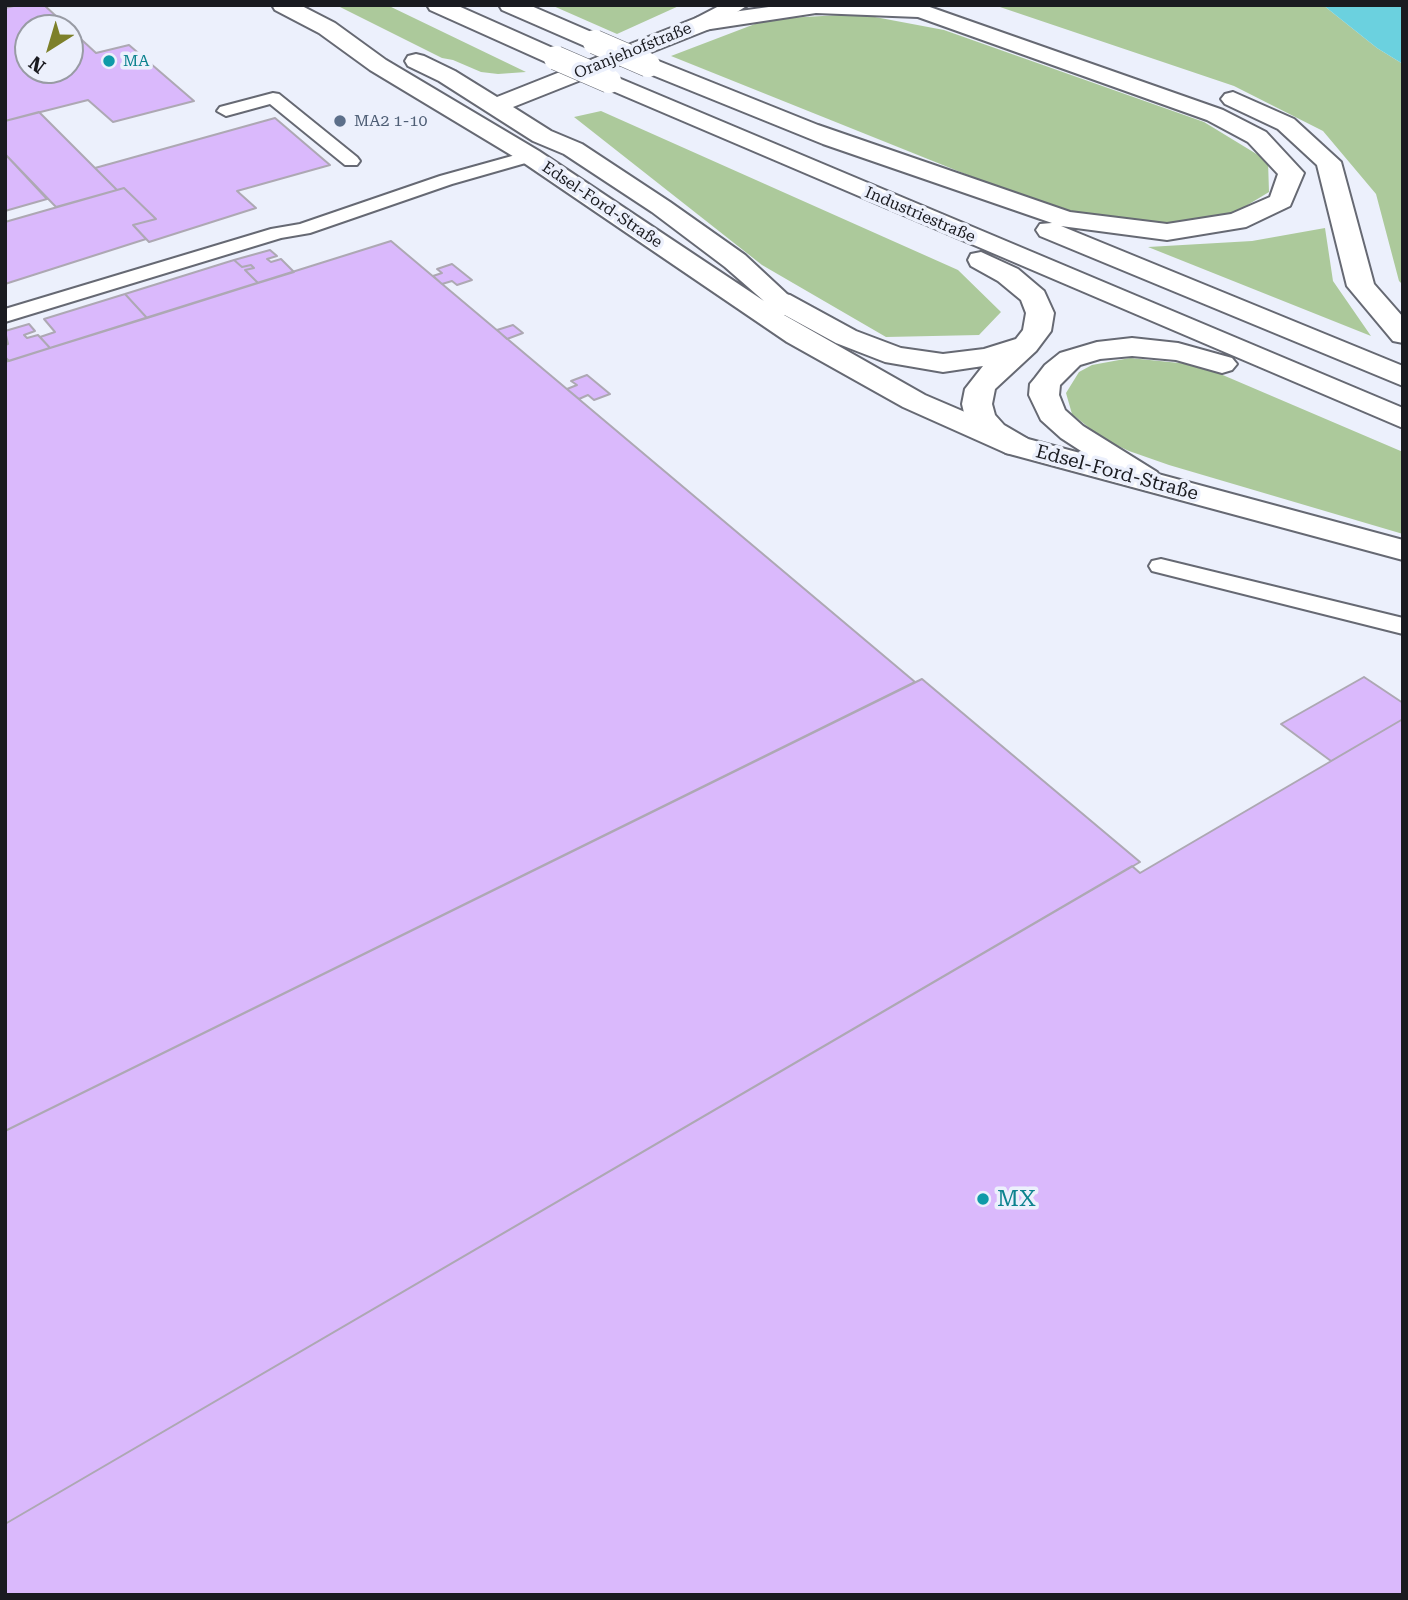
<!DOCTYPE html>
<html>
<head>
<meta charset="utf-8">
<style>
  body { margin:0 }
  #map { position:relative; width:1408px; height:1600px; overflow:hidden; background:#ecf0fc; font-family:"Roboto Serif",serif }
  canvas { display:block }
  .frame { position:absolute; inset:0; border:7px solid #1a1b20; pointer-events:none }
  .north { position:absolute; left:14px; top:14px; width:70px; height:70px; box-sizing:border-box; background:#ecf0fc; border:2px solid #989ba4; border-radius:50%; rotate:217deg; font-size:19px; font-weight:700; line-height:28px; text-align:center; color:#1a1b20 }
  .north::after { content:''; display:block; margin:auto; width:24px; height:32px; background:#7d802a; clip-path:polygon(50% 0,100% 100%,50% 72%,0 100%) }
</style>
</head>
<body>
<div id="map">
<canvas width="1408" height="1600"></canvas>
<div class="frame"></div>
<div class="north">N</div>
</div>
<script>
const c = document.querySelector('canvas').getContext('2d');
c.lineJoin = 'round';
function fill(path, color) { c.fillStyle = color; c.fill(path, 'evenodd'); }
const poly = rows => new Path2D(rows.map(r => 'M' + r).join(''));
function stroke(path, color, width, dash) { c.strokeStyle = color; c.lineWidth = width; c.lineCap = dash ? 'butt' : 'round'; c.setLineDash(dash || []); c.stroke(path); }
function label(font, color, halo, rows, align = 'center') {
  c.font = font + ' "Roboto Serif",serif'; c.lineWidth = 7; c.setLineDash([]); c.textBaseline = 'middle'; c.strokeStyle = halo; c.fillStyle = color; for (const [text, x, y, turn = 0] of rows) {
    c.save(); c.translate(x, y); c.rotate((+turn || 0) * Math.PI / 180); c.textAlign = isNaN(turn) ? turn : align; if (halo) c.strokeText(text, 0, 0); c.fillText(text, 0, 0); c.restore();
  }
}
const green = poly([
  [336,5,387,5,526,72,498,74,481,72,453,60,442,58],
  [551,5,681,5,617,34],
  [994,5,1323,5,1377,48,1403,64,1403,285,1399,281,1376,194,1323,131,1234,86],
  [859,14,944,30,1204,122,1268,161,1269,192,1236,212,1166,223,1060,212,671,56,768,19],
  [601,111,958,270,1001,312,979,335,886,337,762,265,574,117],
  [1325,228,1333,281,1371,336,1148,247,1252,241],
  [1130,358,1189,364,1218,373,1403,452,1403,534,1169,465,1129,451,1103,439,1072,414,1066,393,1079,372,1092,365]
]);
const water = poly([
  [1323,5,1403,5,1403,64,1377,48]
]);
const building = poly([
  [18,5,44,5,69,28,28,28,28,70,70,70,70,29,96,53,129,45,194,101,113,122,88,100,5,121,5,8,18,5],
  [39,112,117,190,56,207,5,154,5,121,39,112],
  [275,118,330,165,237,191,256,208,149,242,133,225,156,219,124,188,117,190,95,168,275,118],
  [5,154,47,199,5,211,5,154],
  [124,188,156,219,133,225,146,239,5,284,5,222,124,188],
  [391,241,915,682,5,1131,5,362,391,241],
  [270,250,277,256,267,259,271,262,281,259,294,272,258,283,245,270,254,268,251,265,242,267,234,260,270,250],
  [234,260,242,267,251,265,254,268,245,270,258,283,147,318,125,294,234,260],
  [452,264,472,280,457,285,452,281,442,284,433,276,442,273,437,269,452,264],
  [125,294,147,318,50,348,40,337,55,332,44,319,125,294],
  [29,324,35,331,24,335,27,338,38,335,50,348,9,361,5,357,5,345,8,344,5,331,29,324],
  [513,325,523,333,507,339,497,330,513,325],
  [587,375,610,394,594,400,588,395,579,399,567,389,577,385,571,381,587,375],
  [1364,677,1403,703,1403,719,1331,761,1281,724,1364,677],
  [922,679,1140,862,5,1524,5,1131,922,679],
  [1403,719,1403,1595,5,1595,5,1524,1132,866,1140,873,1403,719]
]);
const service = poly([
  [273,93,279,94,357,157,360,161,357,165,345,165,270,104,226,116,217,111,220,107,273,93],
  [530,151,539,156,536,160,452,184,310,233,281,238,5,322,5,309,271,229,300,224,440,176,530,151],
  [1161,559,1403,618,1403,634,1152,571,1149,566,1152,561,1161,559]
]);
const tertiary = poly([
  [272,5,300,5,335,23,386,60,539,151,764,301,725,267,652,212,564,154,533,141,439,81,408,66,405,61,408,56,416,54,424,56,455,71,497,97,696,18,721,5,748,5,712,28,513,107,551,131,582,144,670,202,745,255,801,307,797,313,784,315,925,395,1028,439,1403,540,1403,560,1006,453,903,407,787,342,521,161,370,70,319,33,275,10,272,5]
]);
const trunk = poly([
  [427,5,456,5,564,53,567,58,564,63,556,65,548,63,430,10,427,5],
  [499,5,529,5,603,37,606,42,603,47,587,47,502,10,499,5],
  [783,5,924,5,1223,110,1266,132,1304,173,1290,206,1246,227,1167,240,1061,226,1403,366,1403,386,1040,236,1036,230,1040,224,1052,223,823,144,640,70,637,65,640,60,656,60,818,125,1070,212,1167,224,1231,214,1270,197,1278,174,1248,142,1207,120,918,17,816,13,704,30,696,28,693,23,696,18,704,16,783,5],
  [609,74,1403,408,1403,428,601,86,597,81,601,76,609,74],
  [1233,92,1294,119,1341,162,1374,284,1403,317,1403,343,1393,341,1347,286,1317,165,1278,129,1225,104,1221,99,1225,94,1233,92],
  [981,252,1018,269,1044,291,1054,313,1051,331,1036,351,995,389,992,404,995,415,1004,425,1028,439,1032,446,1028,453,1017,455,1006,453,982,437,965,417,962,404,965,389,983,366,943,372,885,362,836,343,770,307,766,301,770,295,780,293,790,295,856,331,901,348,943,354,984,349,1016,339,1023,330,1026,313,1021,300,998,281,971,266,968,260,971,254,981,252],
  [1132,338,1178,343,1232,358,1237,364,1232,370,1222,373,1176,360,1132,356,1100,359,1080,365,1060,385,1059,395,1065,410,1083,426,1157,472,1162,479,1157,486,1146,488,1135,486,1061,438,1041,420,1029,395,1030,384,1035,378,1045,365,1060,353,1097,342,1132,338]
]);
const trunkBridge = poly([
  [595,42,648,65],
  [556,58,609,81]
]);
const markers = [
  [109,61,7,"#0f9aa8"],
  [340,121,7,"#5c6f8a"],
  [983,1199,7,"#0f9aa8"]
];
const farStreetnames = [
  ["Oranjehofstraße",633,51,-22],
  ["Edsel-Ford-Straße",602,205,34],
  ["Industriestraße",920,215,23]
];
const farCulturenames = [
  ["MA",123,61]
];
const farServicenames = [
  ["MA2 1-10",354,121]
];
const streetNames = [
  ["Edsel-Ford-Straße",1117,473,15]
];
const nearCulturenames = [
  ["MX",997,1199]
];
fill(green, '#acc99b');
fill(water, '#6bd1df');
fill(building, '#dab9fc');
stroke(building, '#ada8b3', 2);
stroke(service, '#666973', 4);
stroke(tertiary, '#666973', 4);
stroke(trunk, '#666973', 4);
fill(service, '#fff');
fill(tertiary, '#fff');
fill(trunk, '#fff');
stroke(trunkBridge, '#666973', 25, []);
stroke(trunkBridge, '#fff', 24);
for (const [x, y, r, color] of markers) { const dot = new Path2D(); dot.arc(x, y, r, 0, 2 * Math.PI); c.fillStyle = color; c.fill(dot); stroke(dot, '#ecf0fc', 2.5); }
label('16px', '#1a1b20', '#ecf0fc', farStreetnames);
label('16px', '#0d838f', '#ecf0fc', farCulturenames, 'left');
label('16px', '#4e5e75', '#ecf0fc', farServicenames, 'left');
label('19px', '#1a1b20', '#ecf0fc', streetNames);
label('23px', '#0d838f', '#ecf0fc', nearCulturenames, 'left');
</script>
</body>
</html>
